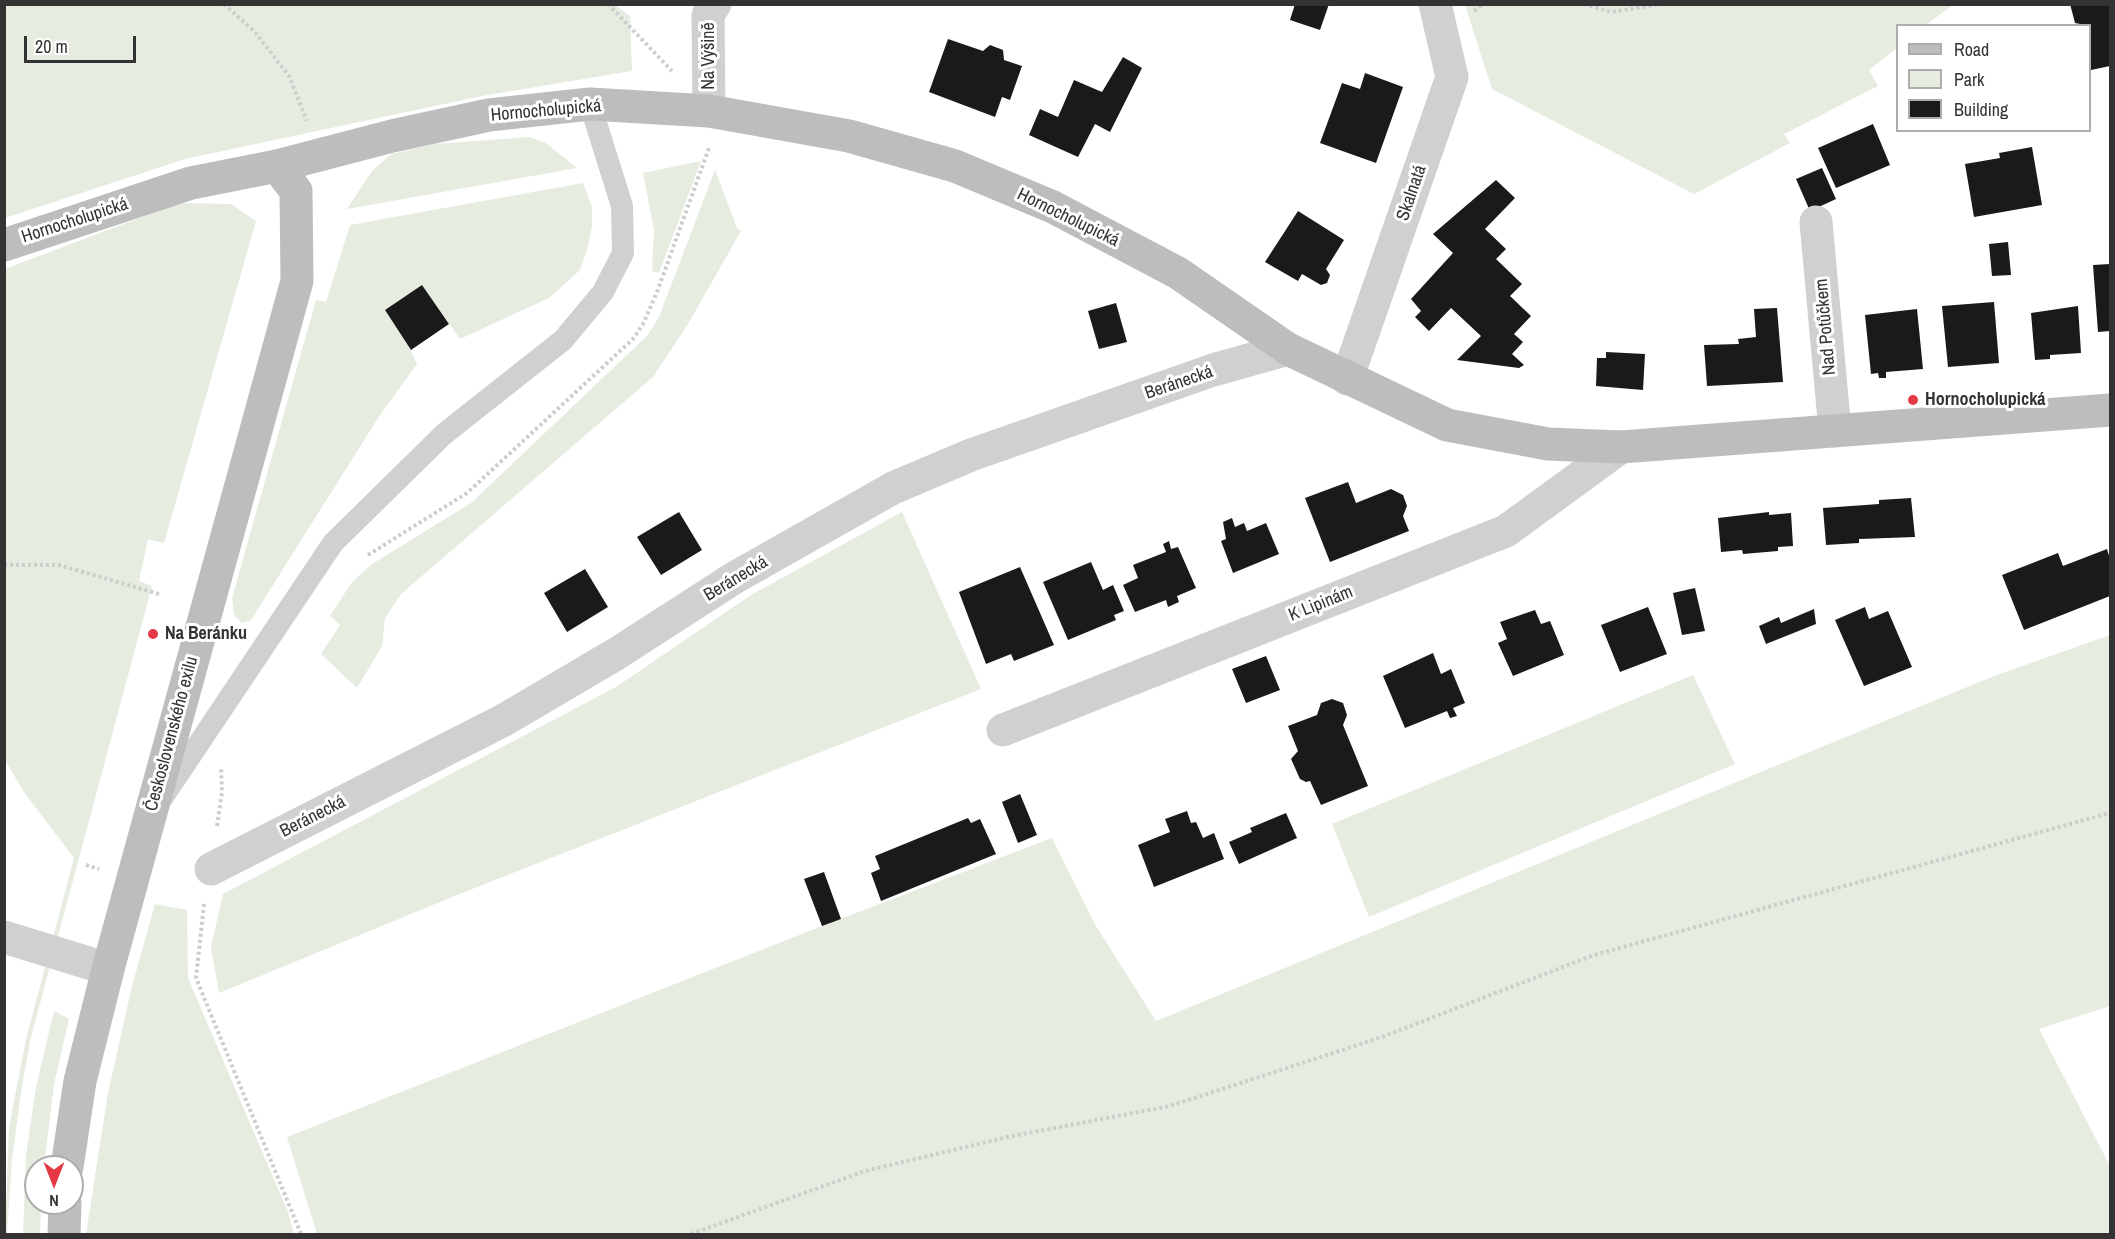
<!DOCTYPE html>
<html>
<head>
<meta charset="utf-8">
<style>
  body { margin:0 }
  #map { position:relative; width:2115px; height:1239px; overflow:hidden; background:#fff; font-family:"Archivo Narrow",sans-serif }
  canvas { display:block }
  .frame { position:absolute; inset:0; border:6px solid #333; pointer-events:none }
  .legend { position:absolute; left:1896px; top:24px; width:195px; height:108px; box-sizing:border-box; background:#fff; border:2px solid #adadad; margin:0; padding:8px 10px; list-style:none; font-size:18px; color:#333 }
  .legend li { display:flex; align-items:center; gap:12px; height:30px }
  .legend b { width:30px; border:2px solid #adadad }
  .north { position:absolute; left:24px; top:1155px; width:60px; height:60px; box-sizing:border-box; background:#fff; border:2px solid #adadad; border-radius:50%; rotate:180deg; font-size:16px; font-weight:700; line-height:24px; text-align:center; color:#333 }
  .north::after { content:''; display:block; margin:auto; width:21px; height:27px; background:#e63946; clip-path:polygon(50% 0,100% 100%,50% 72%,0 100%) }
  .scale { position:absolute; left:24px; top:36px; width:112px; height:27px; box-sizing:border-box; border:3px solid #333; border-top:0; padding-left:8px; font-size:18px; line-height:21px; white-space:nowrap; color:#333; -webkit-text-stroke:4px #fff; paint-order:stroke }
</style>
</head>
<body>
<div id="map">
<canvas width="2115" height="1239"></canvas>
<div class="frame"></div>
<ul class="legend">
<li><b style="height:8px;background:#bdbdbd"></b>Road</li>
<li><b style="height:16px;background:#e6ecdf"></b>Park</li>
<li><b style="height:16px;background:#1a1a1a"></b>Building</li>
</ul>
<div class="north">N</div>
<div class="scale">20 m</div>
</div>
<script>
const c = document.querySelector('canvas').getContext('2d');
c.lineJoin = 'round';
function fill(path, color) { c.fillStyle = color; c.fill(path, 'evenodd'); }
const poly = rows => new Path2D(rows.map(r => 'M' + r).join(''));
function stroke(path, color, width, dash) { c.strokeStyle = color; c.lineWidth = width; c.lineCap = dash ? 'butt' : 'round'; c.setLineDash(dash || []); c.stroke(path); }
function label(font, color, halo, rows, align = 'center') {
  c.font = font + ' "Archivo Narrow",sans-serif'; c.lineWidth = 6; c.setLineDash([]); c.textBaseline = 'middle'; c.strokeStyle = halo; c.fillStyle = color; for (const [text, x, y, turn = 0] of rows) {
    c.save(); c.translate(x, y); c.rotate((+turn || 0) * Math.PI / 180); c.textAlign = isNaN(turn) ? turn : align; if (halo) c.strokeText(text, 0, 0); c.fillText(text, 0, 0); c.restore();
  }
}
const green = poly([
  [4,5,615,5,630,16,632,71,482,96,185,159,5,218],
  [1465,5,1465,4,1953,5,1926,25,1898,26,1897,48,1869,70,1878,86,1784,134,1790,143,1694,194,1492,89],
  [529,137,546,143,577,168,347,209,372,171,391,154,435,144],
  [701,161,659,273,652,271,654,230,643,173],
  [715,170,737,228,741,231,688,324,653,377,401,594,385,618,382,646,357,688,321,654,340,625,330,616,352,582,372,564,471,503,647,336,659,317],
  [583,183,592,207,592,226,587,250,580,270,549,298,460,339,422,285,385,310,411,350,417,364,378,418,251,620,242,623,234,615,232,598,316,300,326,302,350,225],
  [179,203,231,204,256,221,164,543,148,539,139,581,152,586,31,1037,22,1086,12,1158,7,1234,5,1234,9,1127,26,1039,74,858,24,792,5,760,5,269],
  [902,512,981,689,462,893,219,993,211,947,223,894,616,687,751,595],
  [2110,635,2110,1006,2039,1029,2110,1166,2110,1234,317,1234,287,1137,822,926,1052,838,1096,926,1156,1021,1994,676],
  [1693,675,1735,764,1369,917,1332,824],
  [155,904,187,910,188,978,288,1212,294,1234,86,1234,108,1093,132,986],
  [54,1011,69,1019,54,1084,44,1167,36,1167,36,1203,41,1203,40,1234,23,1234,26,1155,36,1087]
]);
const building = poly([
  [1295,4,1329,4,1320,30,1290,20],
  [2070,4,2110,4,2110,66,2091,70,2090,26,2075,23],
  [948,39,983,51,990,45,1003,50,1004,60,1022,66,1010,100,1002,97,995,117,929,92],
  [1123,57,1142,68,1110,132,1095,124,1078,157,1029,135,1040,109,1058,117,1074,80,1102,92],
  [1365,73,1403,87,1376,163,1320,143,1342,83,1360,89],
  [1873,124,1890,165,1836,188,1818,148],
  [2032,147,2042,205,1974,217,1965,164,2000,158,1999,153],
  [1822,168,1836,199,1810,211,1796,179],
  [1496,180,1515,198,1485,229,1506,249,1496,259,1522,284,1510,296,1531,316,1514,334,1523,342,1512,354,1524,365,1519,368,1457,360,1481,336,1451,308,1429,331,1415,317,1421,311,1411,299,1453,253,1433,234],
  [1298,211,1344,240,1326,269,1330,275,1327,283,1321,285,1302,274,1298,281,1265,262],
  [2008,242,2011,275,1992,276,1989,244],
  [2110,264,2110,331,2098,332,2093,265],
  [422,285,449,324,411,350,385,310],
  [1994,302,1999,363,1948,367,1942,306],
  [1116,303,1127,342,1099,349,1088,311],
  [2078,306,2081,353,2050,355,2050,359,2035,360,2031,313],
  [1777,308,1783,382,1707,386,1704,345,1739,344,1738,339,1756,337,1754,309],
  [1917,309,1923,369,1886,372,1886,378,1879,378,1878,373,1871,374,1865,315],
  [1606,352,1645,354,1643,390,1596,386,1597,358,1606,358],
  [1348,482,1356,503,1391,489,1403,495,1407,506,1403,516,1409,531,1330,562,1305,498],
  [1911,498,1915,537,1859,539,1859,543,1826,545,1823,508,1879,504,1879,500],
  [679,512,702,550,661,575,637,537],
  [1769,512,1769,515,1791,513,1793,546,1778,547,1778,551,1743,554,1742,550,1721,552,1718,518],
  [1232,518,1235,527,1244,523,1247,531,1266,523,1279,554,1233,573,1221,541,1226,539,1223,522],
  [1169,541,1171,549,1178,547,1196,588,1177,596,1179,602,1168,607,1166,600,1135,612,1123,585,1138,578,1133,565,1166,552,1163,544],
  [2107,549,2110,559,2110,596,2024,630,2002,575,2058,553,2063,566],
  [1091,562,1103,590,1113,585,1124,611,1114,615,1116,620,1068,640,1043,582],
  [1020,567,1054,645,1014,661,1011,654,986,664,959,592],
  [585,569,608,607,567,632,544,593],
  [1695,588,1705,631,1682,635,1673,593],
  [1648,607,1667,654,1620,672,1601,625],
  [1865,607,1869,619,1888,611,1912,667,1864,686,1835,620],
  [1814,609,1816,624,1766,644,1759,626,1779,617,1781,623],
  [1535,610,1541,624,1550,621,1564,655,1513,676,1498,643,1507,639,1500,622],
  [1433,653,1441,674,1451,669,1465,703,1453,708,1457,716,1450,718,1447,711,1405,728,1383,676],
  [1266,656,1280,690,1246,703,1232,669],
  [1332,699,1343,703,1347,715,1343,725,1368,786,1321,805,1310,781,1306,782,1300,779,1291,759,1298,751,1288,726,1317,715,1321,703],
  [1020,794,1037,835,1018,843,1002,802],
  [1187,811,1191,823,1196,822,1203,838,1214,833,1224,859,1154,887,1138,845,1170,832,1165,819],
  [1286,813,1297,838,1239,864,1229,842,1252,832,1250,828],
  [968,818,971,823,980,819,996,854,881,901,871,873,880,869,875,856],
  [824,872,841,919,822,926,804,879]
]);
const path = poly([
  [224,4,255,32,289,76,307,121],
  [608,4,672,71],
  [1584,4,1611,12,1662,4],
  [1474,11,1483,4],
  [368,555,467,493,633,339,643,324,657,292,709,148],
  [4,565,59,565,159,594],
  [217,826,222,792,221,768],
  [86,865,99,869],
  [204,904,196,978,301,1234],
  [691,1234,865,1171,1012,1136,1170,1106,1382,1037,1594,955,2110,813]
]);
const lane = poly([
  [163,797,333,543,444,434,563,340,603,292,623,253,622,206,590,104]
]);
const street = poly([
  [709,111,708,15,715,4],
  [1816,222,1835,431],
  [1347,379,1452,77,1435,4],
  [1003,730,1506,531,1621,447],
  [211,869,504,720,616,654,734,578,893,488,971,455,1213,370,1288,349],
  [4,937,108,969]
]);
const secondary = poly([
  [4,245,191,183,277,166,392,136,489,115,590,104,709,111,849,136,955,166,1053,207,1178,273,1288,349,1447,425,1548,444,1621,447,2110,410],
  [67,1167,80,1081,108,969,297,281,296,191,277,166],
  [64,1234,65,1203]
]);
const markers = [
  [1913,400,6,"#e63946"],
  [153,634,6,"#e63946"]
];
const streetNames = [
  ["Na Výšině",709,56,-90],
  ["Hornocholupická",546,111,-5],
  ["Skalnatá",1412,193,-71],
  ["Hornocholupická",1068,218,26],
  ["Hornocholupická",75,221,-18],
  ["Nad Potůčkem",1826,327,-95],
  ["Beránecká",1179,383,-19],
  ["Beránecká",736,579,-31],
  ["K Lipinám",1321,604,-22],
  ["Československého exilu",172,734,-75],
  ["Beránecká",313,817,-27]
];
const poiNames = [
  ["Hornocholupická",1925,400],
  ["Na Beránku",165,634]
];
fill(green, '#e6ecdf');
fill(building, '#1a1a1a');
stroke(path, '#cdcdcd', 4, [3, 3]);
stroke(lane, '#d0d0d0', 22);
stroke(street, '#d0d0d0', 33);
stroke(secondary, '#bdbdbd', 33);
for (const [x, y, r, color] of markers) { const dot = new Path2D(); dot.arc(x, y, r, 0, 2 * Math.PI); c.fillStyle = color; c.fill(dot); stroke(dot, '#fff', 2); }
label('18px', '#333', '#fff', streetNames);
label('bold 18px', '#333', '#fff', poiNames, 'left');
</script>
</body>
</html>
